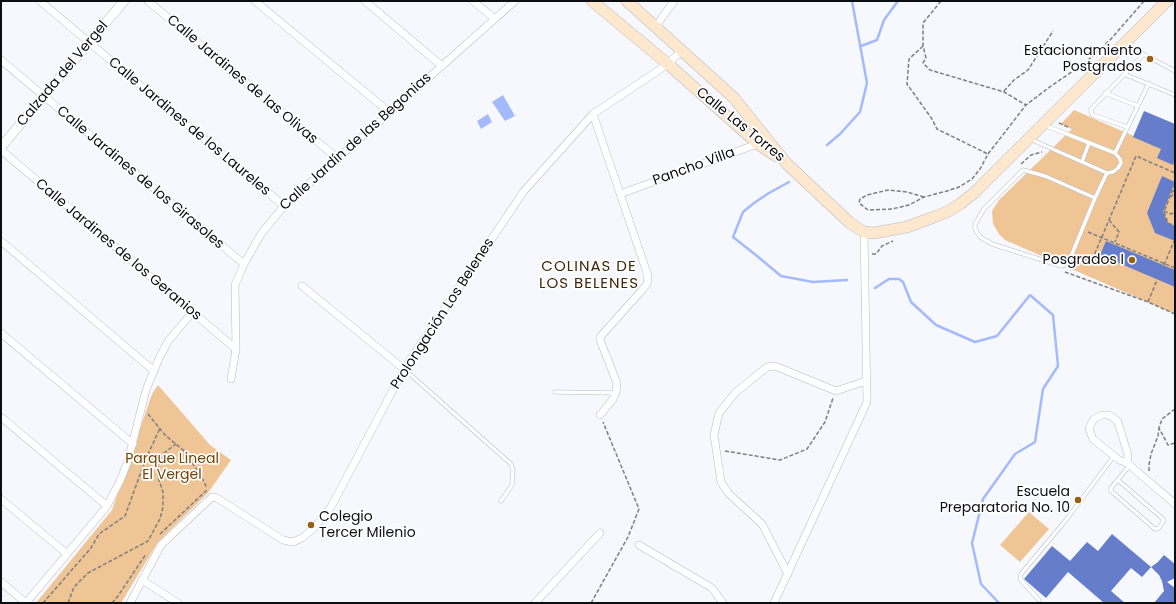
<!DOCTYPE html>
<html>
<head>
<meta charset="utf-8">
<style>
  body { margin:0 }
  #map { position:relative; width:1176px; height:604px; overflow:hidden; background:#f6f8fd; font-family:Poppins,sans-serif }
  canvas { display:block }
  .frame { position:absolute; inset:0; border:2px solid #0d0e12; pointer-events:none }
</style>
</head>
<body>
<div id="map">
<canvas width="1176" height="604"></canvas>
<div class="frame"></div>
</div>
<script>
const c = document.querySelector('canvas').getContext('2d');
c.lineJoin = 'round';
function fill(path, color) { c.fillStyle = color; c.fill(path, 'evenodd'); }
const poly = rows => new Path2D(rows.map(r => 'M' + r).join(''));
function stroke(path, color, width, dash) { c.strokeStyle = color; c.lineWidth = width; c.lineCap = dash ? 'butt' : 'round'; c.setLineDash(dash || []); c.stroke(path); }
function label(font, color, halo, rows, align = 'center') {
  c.font = font + ' Poppins,sans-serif'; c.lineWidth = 3.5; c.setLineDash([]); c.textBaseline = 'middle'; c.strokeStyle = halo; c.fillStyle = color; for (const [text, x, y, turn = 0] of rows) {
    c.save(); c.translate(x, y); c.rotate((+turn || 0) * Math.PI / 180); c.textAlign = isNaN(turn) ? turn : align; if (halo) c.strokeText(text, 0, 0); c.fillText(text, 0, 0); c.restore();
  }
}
const green = poly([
  [1074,110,1175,154,1175,314,1005,240,999,234,993,224,992,211,999,200,1072,129,1061,124],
  [158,385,210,445,231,460,208,493,158,542,121,603,36,603,112,510,152,394],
  [1029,512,1049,529,1020,562,1000,545]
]);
const water = poly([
  [503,95,515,116,505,121,492,102],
  [488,114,492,122,481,129,477,121]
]);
const stream = poly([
  [861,46,877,40,884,20,898,1],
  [827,145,840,134,860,112,867,83,852,1],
  [789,182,769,193,754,203,743,212,733,237,757,256,781,276,813,282,847,280],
  [875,288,889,279,899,279,903,282,911,302,936,325,975,342,997,336,1030,295,1053,315,1058,366,1043,389,1035,442,1015,454,983,499,972,543,981,584,999,603]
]);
const building = poly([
  [1144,111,1175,124,1175,159,1173,165,1157,158,1161,149,1133,137],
  [1162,176,1175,182,1163,212,1168,223,1175,226,1175,241,1155,233,1147,213],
  [1106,241,1175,270,1175,287,1100,255],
  [1112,534,1151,567,1158,562,1164,555,1175,564,1175,578,1167,582,1175,588,1175,603,1154,603,1164,591,1162,581,1159,575,1151,567,1142,577,1131,568,1111,591,1125,603,1104,603,1068,572,1046,598,1024,579,1052,546,1070,561,1087,542,1098,551]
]);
const path = poly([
  [941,1,923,23,923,46,926,58,923,63,930,70,1004,92,1026,105],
  [923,46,909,59,907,84,932,119,937,129,988,154],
  [1004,91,1014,80,1028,70,1053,31],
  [1059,123,1070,128],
  [1021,164,1031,155,1042,152],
  [1175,184,1164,212,1168,223,1175,226],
  [1170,196,1172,196,1175,189],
  [924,197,907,192,888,190,867,195,860,199,859,203,868,210,892,209,909,205,924,197,947,191,959,187,972,179,980,169,988,154,1026,105,1051,86,1085,63,1111,39,1144,1],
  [1164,211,1171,214,1175,212],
  [1109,220,1119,232,1115,242],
  [1088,232,1175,268],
  [872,254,876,254,882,246,893,241],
  [1079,256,1092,262],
  [1090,265,1136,156,1175,173],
  [1164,265,1174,241],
  [1065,272,1148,302,1175,314],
  [1148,302,1157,280],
  [1175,409,1162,419,1159,428,1168,445,1175,443],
  [148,414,165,435,183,450,200,474,207,488],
  [725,451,780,460,807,449,825,422,833,398],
  [1149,471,1149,465,1151,454,1158,436,1159,428],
  [160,534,208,489],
  [43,603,91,548,99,534,125,516,145,461,160,428],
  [68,603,74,587,88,573,148,541,160,519,163,507,163,492,158,477,158,466,164,453,176,444],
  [112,603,118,596,146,554],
  [591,603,628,537,639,509,603,422]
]);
const service = poly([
  [1130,47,1175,71],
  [1124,74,1175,95],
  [1105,93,1138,106],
  [1127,127,1093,115,1091,112,1091,109,1143,55],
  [1030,139,1107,173,1113,172,1118,168,1121,163,1120,159,1115,153,1044,125],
  [1115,153,1149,83],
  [1082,162,1089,143],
  [1095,198,1045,176,1023,170,984,209,975,224,975,229,980,237,992,244,1061,266,1066,265,1070,259,1095,198,1107,173],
  [404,369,511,464,513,470,512,485,501,501],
  [555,392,616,393],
  [1118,480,1163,519,1163,522,1158,529,1155,529,1111,491,1111,488,1130,465],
  [1039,600,1020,579,1021,574,1066,520,1114,456]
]);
const minor = poly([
  [40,1,284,206],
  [148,1,337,158],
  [255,1,389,112],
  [365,1,442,66],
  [473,1,495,19],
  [656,26,674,1],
  [1,60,244,264],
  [593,114,648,276,647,284,643,289,600,337,600,340,617,383,616,393,613,399,600,415],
  [1,150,236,349],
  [620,194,760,143],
  [1,241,154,371],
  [302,286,404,369],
  [1,333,133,444],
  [231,379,236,349,235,285,244,264,261,234,284,206,515,1],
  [1,417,107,506],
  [1127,463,1128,455,1118,422,1111,416,1107,415,1102,415,1094,419,1092,422,1089,429,1093,439,1119,460,1127,463,1175,504],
  [1,499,67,554],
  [639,545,712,588,723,603],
  [788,574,762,524,728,493,721,482,714,435,719,413,735,393,767,367,775,366,836,391,866,381],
  [142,580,178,603],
  [1,582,26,603],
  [26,603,107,506,120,481,128,461,146,390,160,356,169,340,192,313],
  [130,603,161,545,212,497,217,498,283,540,293,542,302,538,313,529,331,507,404,369,524,191,593,114,668,64,682,50],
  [535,603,600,533],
  [774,603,867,402,864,232]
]);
const tertiary = poly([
  [1,147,124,1]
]);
const secondary = poly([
  [592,1,668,64,758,144,776,156],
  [627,1,734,98,787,164,850,223,864,232,874,233,907,227,926,220,947,212,960,204,974,193,1167,1]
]);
const markers = [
  [1150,59,4,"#966117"],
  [1132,260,4,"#966117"],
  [1078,500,4,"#966117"],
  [311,525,4,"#966117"]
];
const poiNames = [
  ["Estacionamiento",1142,51],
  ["Postgrados",1142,67],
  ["Posgrados I",1124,260],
  ["Escuela",1070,492],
  ["Preparatoria No. 10",1070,508],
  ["Colegio",319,517,"left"],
  ["Tercer Milenio",319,533,"left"]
];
const streetNames = [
  ["Calzada del Vergel",63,74,-50],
  ["Calle Jardines de las Olivas",242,80,40],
  ["Calle Las Torres",740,125,39],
  ["Calle Jardines de los Laureles",189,127,40],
  ["Calle Jardín de las Begonias",356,142,-42],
  ["Pancho Villa",694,167,-20],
  ["Calle Jardines de los Girasoles",140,178,40],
  ["Calle Jardines de los Geranios",118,250,40],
  ["Prolongación Los Belenes",443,314,-57]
];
const parkNames = [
  ["Parque Lineal",172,459],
  ["El Vergel",172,475]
];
const neighbourhoodNames = [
  ["COLINAS DE",589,267],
  ["LOS BELENES",589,284]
];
fill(green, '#f0c595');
fill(water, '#a3bafc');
stroke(stream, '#a3bafc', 2.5);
fill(building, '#657dcb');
stroke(service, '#b6bac7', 4.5);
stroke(minor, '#b6bac7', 8);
stroke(tertiary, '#b6bac7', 10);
stroke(secondary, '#b6bac7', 12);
stroke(path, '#7c7e82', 1.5, [4, 2]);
stroke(service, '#fff', 3.5);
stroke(minor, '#fff', 7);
stroke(tertiary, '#fff', 9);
stroke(secondary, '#fde8ce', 11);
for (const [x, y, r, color] of markers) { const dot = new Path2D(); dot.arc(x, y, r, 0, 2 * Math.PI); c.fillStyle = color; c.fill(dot); stroke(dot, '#fff', 1.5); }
label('14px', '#0d0e12', '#fff', poiNames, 'right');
label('14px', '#0d0e12', '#fff', streetNames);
label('14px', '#704504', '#fff', parkNames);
c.letterSpacing = '1px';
label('15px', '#412806', '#fff', neighbourhoodNames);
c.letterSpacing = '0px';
</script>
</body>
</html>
